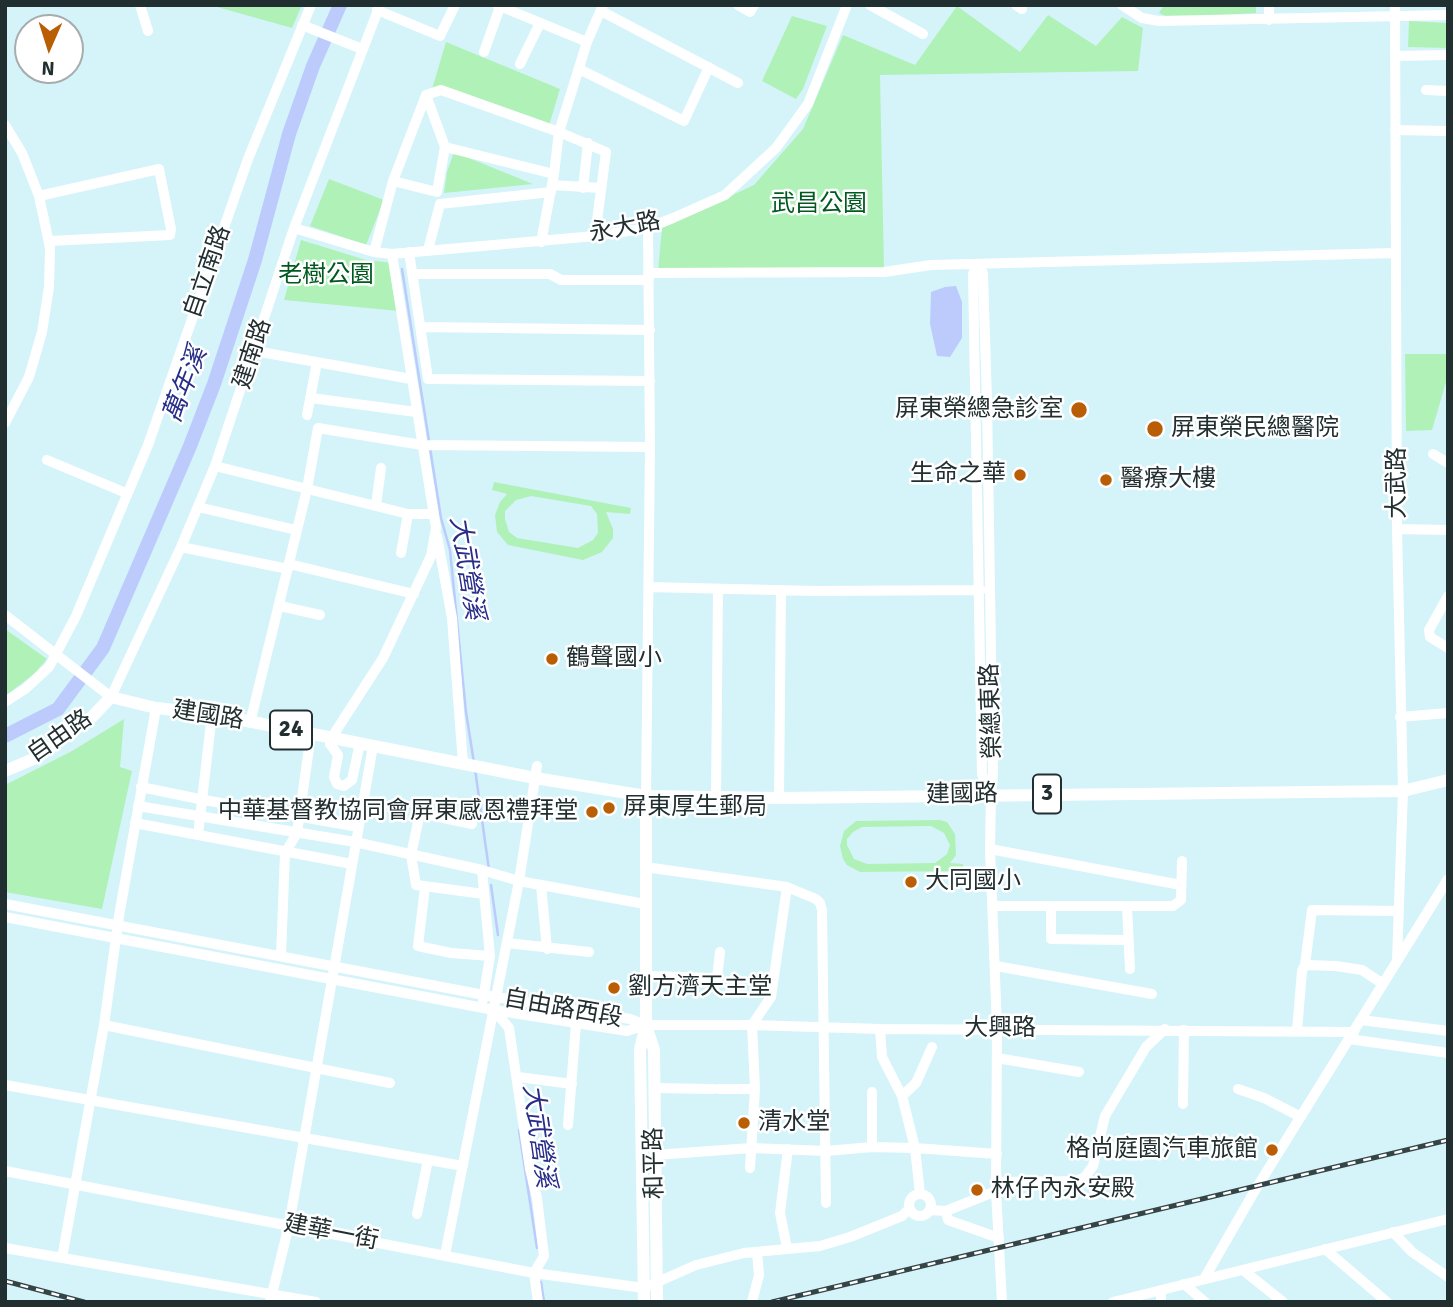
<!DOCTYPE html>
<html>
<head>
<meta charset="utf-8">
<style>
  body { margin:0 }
  #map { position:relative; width:1453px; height:1307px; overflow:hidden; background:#d4f4fa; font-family:Signika,sans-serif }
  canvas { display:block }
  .frame { position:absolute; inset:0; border:7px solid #222f31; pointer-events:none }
  .north { position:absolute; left:14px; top:14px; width:70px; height:70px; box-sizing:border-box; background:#fff; border:2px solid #a7acad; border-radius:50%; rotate:183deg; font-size:19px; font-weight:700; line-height:28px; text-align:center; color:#222f31 }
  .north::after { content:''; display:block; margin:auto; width:24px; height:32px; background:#b95e04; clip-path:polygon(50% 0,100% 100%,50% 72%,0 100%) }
</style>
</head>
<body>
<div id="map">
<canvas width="1453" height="1307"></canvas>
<div class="frame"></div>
<div class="north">N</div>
</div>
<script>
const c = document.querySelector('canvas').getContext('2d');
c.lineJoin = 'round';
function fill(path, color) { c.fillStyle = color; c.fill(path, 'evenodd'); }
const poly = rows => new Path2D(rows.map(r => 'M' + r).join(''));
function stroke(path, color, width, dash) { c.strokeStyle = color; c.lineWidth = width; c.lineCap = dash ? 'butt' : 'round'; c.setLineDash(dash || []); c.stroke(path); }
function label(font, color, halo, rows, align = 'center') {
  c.font = font + ' Signika,"Noto Sans TC",sans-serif'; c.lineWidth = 5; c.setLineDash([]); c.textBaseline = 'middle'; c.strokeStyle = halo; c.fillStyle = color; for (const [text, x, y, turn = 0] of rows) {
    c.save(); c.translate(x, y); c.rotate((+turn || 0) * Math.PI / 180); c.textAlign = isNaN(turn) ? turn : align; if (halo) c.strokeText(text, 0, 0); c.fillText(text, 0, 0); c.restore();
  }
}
const green = poly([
  [210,5,302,5,292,28],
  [1164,5,1256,5,1256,13,1169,18,1159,13],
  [957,6,1020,52,1048,15,1096,46,1122,17,1143,28,1138,71,880,75,884,269,658,271,662,228,754,185,803,129,843,35,915,65],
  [792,16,827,26,803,89,796,99,762,81],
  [1409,21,1448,23,1447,48,1408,47],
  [446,42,560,89,548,129,432,89],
  [454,152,533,184,444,193,447,172],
  [329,179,384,200,366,245,310,226],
  [301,240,366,260,394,263,399,311,284,300],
  [1405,354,1448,354,1448,375,1432,430,1406,431],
  [494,482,631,508,630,514,606,512,613,529,613,538,602,552,583,560,508,545,497,532,495,515,500,502,507,494,492,490],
  [531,496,591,506,597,514,598,533,593,540,578,548,517,538,509,532,505,519,505,511,516,500],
  [5,629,47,659,34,674,5,696],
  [124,719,120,767,132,771,102,909,5,892,5,785,72,751],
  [940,820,947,822,955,834,956,855,950,863,963,864,963,871,860,872,847,865,843,859,840,846,844,831,856,821],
  [931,826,944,833,950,845,947,854,935,863,867,864,854,859,847,845,847,839,853,832,862,827]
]);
const water = poly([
  [956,286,962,302,962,338,950,357,937,356,930,324,931,292,945,287]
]);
const stream = poly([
  [402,269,429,441],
  [430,448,441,518,450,550,466,712,474,763],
  [475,769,489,870],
  [491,885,498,935],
  [519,1130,537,1248],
  [541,1282,544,1302]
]);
const river = poly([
  [5,736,58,709,103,648,190,446,214,384,255,260,289,134,313,66,340,5]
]);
const minor = poly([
  [140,5,148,31],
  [497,5,587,42],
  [738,5,750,12,754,5],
  [870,5,923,34],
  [1016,5,1022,9],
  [1122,5,1142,18,1159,21,1448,15],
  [1269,5,1269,20],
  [1395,5,1397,529,1403,791,1397,961],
  [377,10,440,36,455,5],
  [601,11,738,83],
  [302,25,362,49],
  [484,52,500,7],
  [1395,56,1448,55],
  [520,64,540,23],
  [579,69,684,121,709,67],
  [1426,90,1448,91],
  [426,95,441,90,559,132,606,152,595,236],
  [426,95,445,147,554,174],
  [5,125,22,153,39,196,50,248,49,287,42,332,29,377,5,423],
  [1395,130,1448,131],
  [393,181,437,192,445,147],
  [552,185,601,188],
  [583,188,588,143],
  [39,196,159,169,171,229,170,235,50,241],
  [294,228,374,252,392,254,595,236,648,228,673,218,725,195,776,148,808,104,847,5],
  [541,242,554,174,559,132,587,42,603,5],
  [428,250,440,204,551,192],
  [374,252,393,181,426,95],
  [409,252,428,379,650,381],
  [977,264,983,273,987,401,993,774,991,795,990,849,997,1028,996,1191,1002,1302],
  [977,264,973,274,982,774,990,794],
  [648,273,884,272,931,265,1395,253],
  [413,274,550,274,561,280,649,280],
  [422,327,650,330],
  [255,351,411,379],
  [311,398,416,412],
  [307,415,317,362],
  [1433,454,1448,463],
  [47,460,126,493],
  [215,466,408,514,433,514],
  [376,505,381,468],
  [198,507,296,530],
  [1397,529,1448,530],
  [437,536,452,618,463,764],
  [181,547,288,569],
  [401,553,408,514],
  [289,564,414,594],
  [649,587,816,591,981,590],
  [1448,596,1429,630,1430,637,1448,648],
  [280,606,320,615],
  [5,615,111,697,181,547,215,466,294,228,380,5],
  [5,702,25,689,49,667,76,616,148,445,248,159,311,5],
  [1400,717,1448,713],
  [250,723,307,489,318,428,422,445,650,447],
  [360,743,352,780,344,786,337,784,334,777,338,755,330,744,332,737,383,658,431,556,436,528,392,254],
  [141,787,204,800,359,827],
  [646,796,650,447,648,228],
  [716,798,718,589],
  [779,798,781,590],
  [138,806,355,842,482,870,519,881,645,904],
  [135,823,352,864],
  [472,824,420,813,411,855,416,885,484,894],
  [198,835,212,714],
  [990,849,1181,885],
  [645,867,787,887,816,899,820,903,822,910,826,1203],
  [482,870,490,956,483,1000],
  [541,885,547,949],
  [425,887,418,946,451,953,490,956],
  [5,904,484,995,630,1019,645,1025],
  [992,906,1173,906,1181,900,1182,861],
  [1051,906,1051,939,1128,940],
  [1127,906,1130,969],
  [5,917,494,1010,627,1031,646,1025,752,1025,880,1029,1354,1032],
  [507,943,589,952],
  [281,956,285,853,297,833,311,734],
  [1305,965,1336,966,1362,970,1383,984],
  [996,966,1152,994],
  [646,976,717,978,720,952],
  [494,1010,509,1028,530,1169,537,1198,544,1256,534,1273,538,1302],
  [1361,1020,1448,1031],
  [104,1025,390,1083],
  [880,1029,882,1057,902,1096,915,1148,920,1194],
  [1297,1031,1302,971,1305,965,1312,910,1399,911],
  [1349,1039,1448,1053],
  [997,1058,1079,1072],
  [518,1077,572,1084],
  [5,1085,463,1166],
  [654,1088,714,1089],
  [719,1089,755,1089],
  [1238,1089,1264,1098,1301,1117],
  [872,1092,872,1147],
  [902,1096,916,1083,932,1047],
  [1183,1104,1184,1030],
  [568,1125,576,1024],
  [655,1155,751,1148,826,1151,872,1147,915,1148,997,1154],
  [750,1168,755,1089,752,1025,771,997,787,887],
  [5,1171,534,1273,644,1288,696,1265,744,1253,820,1246,850,1237,902,1216,909,1209],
  [996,1182,1076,1181,1085,1177,1093,1166,1105,1116,1146,1047,1165,1029],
  '909 1205a11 11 0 1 1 22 0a11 11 0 1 1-22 0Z',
  [930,1210,946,1211,996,1191],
  [946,1211,948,1220,999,1238],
  [417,1214,428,1160],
  [1393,1232,1412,1252,1448,1277],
  [5,1248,316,1302],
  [787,1248,780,1213,788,1149],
  [1325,1249,1387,1302],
  [445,1255,519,881,537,766],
  [62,1258,104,1025,119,916,156,708],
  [1243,1270,1283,1302],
  [1204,1279,1254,1192,1448,879],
  [1184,1284,1205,1302],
  [270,1302,289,1225,373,746],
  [752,1302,759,1275,757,1252],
  [1113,1302,1448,1219],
  [1161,1302,1161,1290]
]);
const major = poly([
  [5,771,38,757,92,717,111,697,156,708,212,714,535,778,646,796,779,798,1403,791,1448,780],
  [646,1025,654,1050,657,1302],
  [644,1302,640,1049,646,1025,646,796]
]);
const rail = poly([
  [5,1281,84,1302],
  [772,1302,1448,1140]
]);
const markers = [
  [1079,410,9,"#b95e04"],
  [1155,429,9,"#b95e04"],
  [1020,475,7,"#b95e04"],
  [1106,480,7,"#b95e04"],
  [552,659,7,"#b95e04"],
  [609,808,7,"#b95e04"],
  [592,812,7,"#b95e04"],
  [911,882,7,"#b95e04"],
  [614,988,7,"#b95e04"],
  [744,1123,7,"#b95e04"],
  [1272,1150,7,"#b95e04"],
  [977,1190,7,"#b95e04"]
];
const shields = [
  [291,730,42],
  [1047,794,28]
];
const shieldNames = [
  ["24",291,730],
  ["3",1047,794]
];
const parkNames = [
  ["武昌公園",819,205],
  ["老樹公園",326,276]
];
const streetNames = [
  ["永大路",625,228,-11],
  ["自立南路",208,272,-71],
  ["建南路",253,354,-72],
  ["大武路",1398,483,-90],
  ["榮總東路",992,711,-92],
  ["建國路",208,716,9],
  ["自由路",60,737,-35],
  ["建國路",962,795,-1],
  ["自由路西段",563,1009,10],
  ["大興路",1000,1029],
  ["和平路",655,1163,-91],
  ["建華一街",331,1233,11]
];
const poiNames = [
  ["屏東榮總急診室",1063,410,"right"],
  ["屏東榮民總醫院",1171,429],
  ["生命之華",1006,475,"right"],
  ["醫療大樓",1120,480],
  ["鶴聲國小",566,659],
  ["屏東厚生郵局",623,808],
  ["中華基督教協同會屏東感恩禮拜堂",578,812,"right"],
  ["大同國小",925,882],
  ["劉方濟天主堂",628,988],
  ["清水堂",758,1123],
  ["格尚庭園汽車旅館",1258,1150,"right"],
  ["林仔內永安殿",991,1190]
];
const waterNames = [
  ["萬年溪",186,385,-69],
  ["大武營溪",466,568,81],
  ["大武營溪",538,1136,82]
];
fill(green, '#b0f1b8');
fill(water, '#bdcafc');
stroke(stream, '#bdcafc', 2.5);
stroke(river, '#bdcafc', 14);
stroke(minor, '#fff', 10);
stroke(major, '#fff', 12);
stroke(rail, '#354447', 5);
stroke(rail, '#fff', 2.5, [8]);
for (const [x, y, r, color] of markers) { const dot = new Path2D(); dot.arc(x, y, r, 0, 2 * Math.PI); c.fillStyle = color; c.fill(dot); stroke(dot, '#fff', 2.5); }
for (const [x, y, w] of shields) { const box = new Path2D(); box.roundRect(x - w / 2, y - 19.5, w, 39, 5); c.fillStyle = '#fff'; c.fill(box); stroke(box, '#222f31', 2); }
label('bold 23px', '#222f31', null, shieldNames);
label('24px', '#00591f', '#fff', parkNames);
label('24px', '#222f31', '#fff', streetNames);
label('24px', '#222f31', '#fff', poiNames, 'left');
label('italic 26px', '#282e88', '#fff', waterNames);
</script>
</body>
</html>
